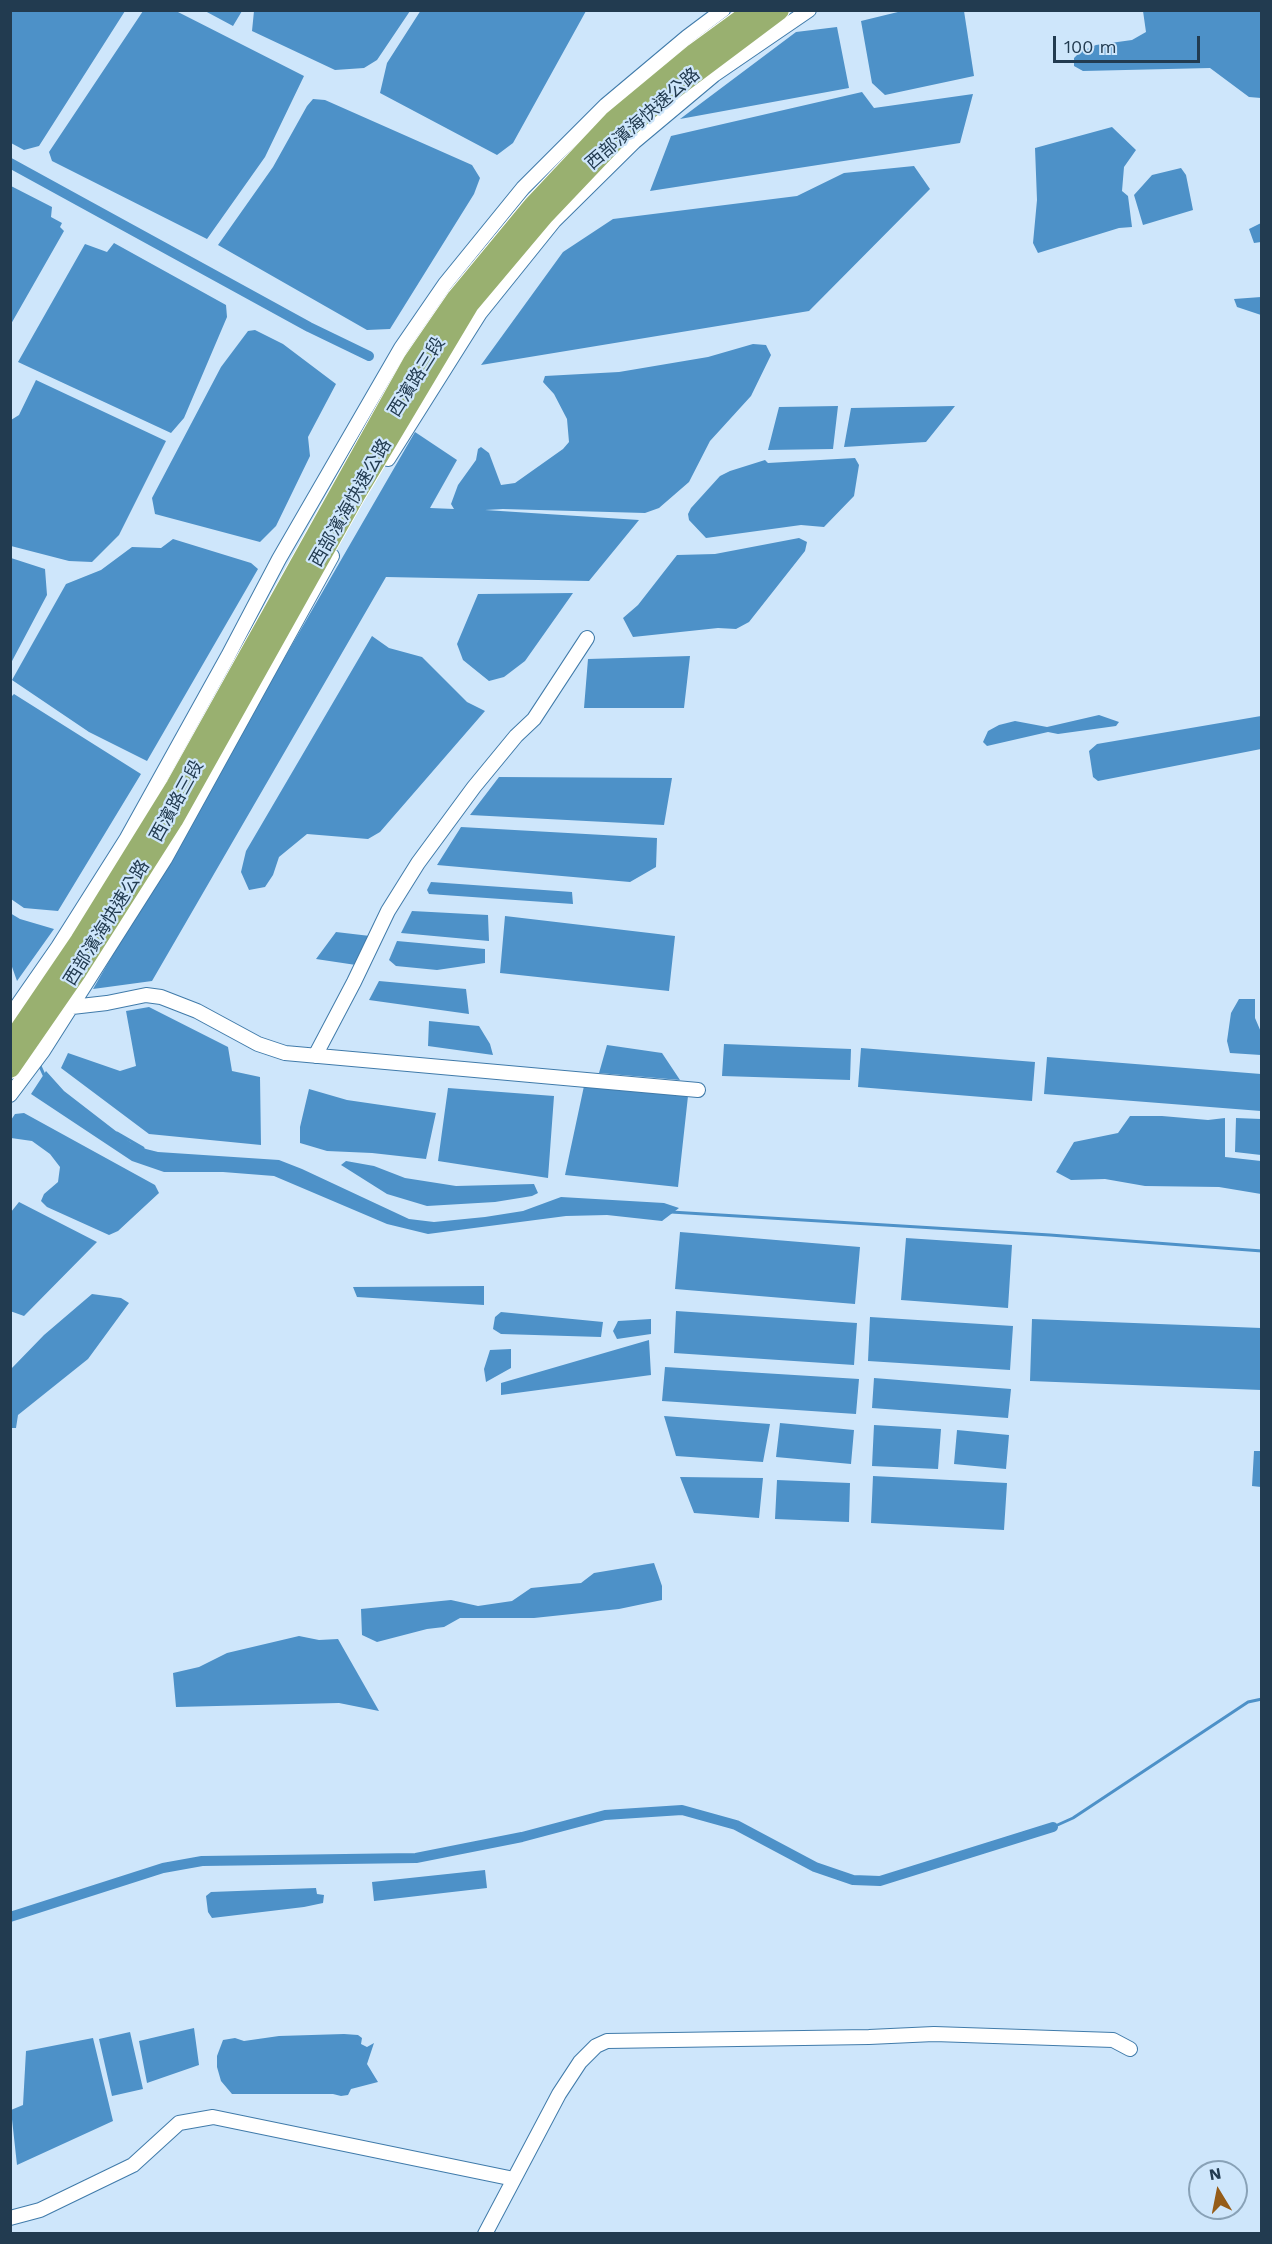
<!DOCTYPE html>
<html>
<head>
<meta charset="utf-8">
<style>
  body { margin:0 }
  #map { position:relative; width:1272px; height:2244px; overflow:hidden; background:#cee6fb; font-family:"Work Sans",sans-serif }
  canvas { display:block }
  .frame { position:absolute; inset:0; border:12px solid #223b50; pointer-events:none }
  .north { position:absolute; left:1188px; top:2160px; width:60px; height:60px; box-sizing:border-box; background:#cee6fb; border:2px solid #89a2b7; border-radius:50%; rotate:350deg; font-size:16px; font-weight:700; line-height:24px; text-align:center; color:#223b50 }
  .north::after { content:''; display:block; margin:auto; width:21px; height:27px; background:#955c18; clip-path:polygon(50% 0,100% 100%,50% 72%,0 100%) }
  .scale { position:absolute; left:1053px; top:36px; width:147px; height:27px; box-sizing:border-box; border:3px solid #223b50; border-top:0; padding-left:8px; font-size:18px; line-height:21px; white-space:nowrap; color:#223b50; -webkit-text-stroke:4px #cee6fb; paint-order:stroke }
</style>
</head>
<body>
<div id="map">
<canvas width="1272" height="2244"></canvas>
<div class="frame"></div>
<div class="north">N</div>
<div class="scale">100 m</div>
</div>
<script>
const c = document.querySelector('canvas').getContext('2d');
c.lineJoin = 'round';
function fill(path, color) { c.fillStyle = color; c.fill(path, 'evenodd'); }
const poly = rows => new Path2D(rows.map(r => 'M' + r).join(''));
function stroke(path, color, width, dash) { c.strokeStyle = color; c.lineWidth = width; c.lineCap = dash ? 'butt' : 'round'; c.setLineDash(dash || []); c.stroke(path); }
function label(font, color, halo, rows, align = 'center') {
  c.font = font + ' "Work Sans","Noto Sans TC",sans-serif'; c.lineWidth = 4.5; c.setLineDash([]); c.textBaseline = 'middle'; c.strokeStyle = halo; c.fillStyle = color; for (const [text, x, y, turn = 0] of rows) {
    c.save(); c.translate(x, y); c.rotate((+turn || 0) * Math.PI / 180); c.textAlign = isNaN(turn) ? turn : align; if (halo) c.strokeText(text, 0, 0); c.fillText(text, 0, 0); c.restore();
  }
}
const water = poly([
  [421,10,586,10,586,11,513,143,497,155,380,93,387,63],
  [10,11,125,11,39,146,24,150,11,143],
  [143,11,176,11,304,76,265,157,207,239,52,161,49,152],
  [205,11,242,11,233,26],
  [254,11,254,10,410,11,377,60,364,68,335,70,252,31],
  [902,11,964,11,974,76,885,95,872,83,861,21],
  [1143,11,1261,11,1261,98,1249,97,1210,68,1083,71,1074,66,1074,58,1080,52,1096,45,1132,40,1146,32],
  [837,27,849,88,680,119,796,32],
  [862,92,874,108,973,94,960,143,650,191,671,136],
  [313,99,325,100,472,165,480,178,474,194,390,329,367,330,218,245,273,167,307,106],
  [1112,127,1136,150,1124,167,1122,191,1128,196,1132,227,1119,228,1038,253,1033,243,1037,200,1035,148],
  [914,166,930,189,809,311,481,365,563,252,613,219,797,196,844,173],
  [1181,168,1186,175,1193,210,1143,225,1134,195,1152,175],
  [11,186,52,207,51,217,62,223,60,227,64,231,11,324],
  [1260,213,1261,213,1261,250,1261,242,1254,243,1249,229,1261,223],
  [114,243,226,305,227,317,184,418,171,433,18,362,85,244,107,252],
  [1261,297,1261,315,1237,307,1234,299],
  [255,330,283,344,336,384,308,437,310,456,276,526,260,542,155,514,152,498,221,367,248,331],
  [753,344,766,345,771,355,751,396,710,441,689,482,659,508,645,513,503,509,485,510,639,520,589,581,386,577,152,981,93,989,415,432,457,460,430,508,454,509,451,504,458,485,476,460,478,449,481,447,489,453,501,485,515,483,563,449,569,442,567,419,554,394,543,382,545,376,619,372,708,357],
  [36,380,166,441,119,535,92,562,69,561,11,546,11,420,19,415],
  [838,406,833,449,768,450,779,407],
  [955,406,926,442,844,447,851,408],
  [855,458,859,465,854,496,824,527,801,525,706,538,689,520,688,514,691,508,720,476,730,471,765,460,768,463],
  [799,538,807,542,805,551,749,622,736,629,718,628,633,637,623,618,638,605,677,555,715,554],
  [173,539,251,563,258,569,147,761,89,732,12,680,66,584,101,570,132,547,161,548],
  [11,558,45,569,47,595,11,663],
  [573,593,525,661,504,677,489,681,463,660,457,644,478,594],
  [372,636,389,648,422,657,467,702,485,711,380,832,368,839,307,834,279,857,273,875,265,887,249,890,241,872,246,851],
  [690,656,684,708,584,708,588,659],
  [14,694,141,774,58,911,24,908,11,899,10,698],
  [1099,715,1119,722,1116,726,1058,734,1048,732,987,746,983,742,988,731,999,725,1015,721,1047,727],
  [1261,716,1261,749,1098,781,1093,777,1089,751,1097,744],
  [499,777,672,778,664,825,470,815],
  [461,827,657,838,656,867,630,882,437,865],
  [431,882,572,892,573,904,429,894,427,890],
  [412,911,488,915,489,941,401,933],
  [10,913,20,919,54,929,17,981,11,964],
  [505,916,675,936,669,991,500,973],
  [336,932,370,936,356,965,316,959],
  [397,941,485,949,485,963,437,970,396,966,389,960],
  [379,981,466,989,469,1014,369,1000],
  [1239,999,1255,999,1255,1018,1261,1032,1261,1055,1230,1053,1227,1041,1231,1013],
  [149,1007,228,1047,232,1071,260,1077,261,1145,149,1134,61,1068,68,1053,120,1071,136,1066,126,1011],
  [429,1021,479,1026,490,1044,493,1055,428,1046],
  [724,1044,851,1049,850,1080,722,1076],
  [607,1045,662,1053,680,1080,599,1073],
  [861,1048,1035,1062,1032,1101,858,1087],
  [1047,1057,1261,1074,1261,1111,1044,1094],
  [46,1071,64,1091,130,1142,146,1149,158,1152,279,1160,302,1169,409,1219,434,1222,485,1217,523,1211,561,1197,664,1203,679,1208,662,1221,607,1215,566,1216,428,1234,387,1224,274,1176,223,1172,164,1172,132,1161,31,1094],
  [584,1086,688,1096,678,1187,565,1175],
  [448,1088,554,1096,548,1178,438,1161],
  [309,1089,347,1100,436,1113,426,1159,372,1153,327,1151,300,1143,300,1127],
  [24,1113,155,1185,159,1193,118,1231,109,1235,47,1207,41,1201,44,1194,58,1182,60,1167,50,1154,32,1141,11,1138,11,1120,15,1114],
  [1130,1116,1162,1116,1208,1120,1225,1118,1225,1157,1261,1161,1261,1194,1219,1187,1145,1186,1105,1179,1071,1180,1056,1172,1074,1142,1118,1133],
  [1236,1118,1261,1119,1261,1155,1235,1152],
  [346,1161,374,1166,405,1178,456,1186,534,1184,538,1193,532,1196,495,1202,427,1206,387,1194,341,1165],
  [19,1202,97,1242,24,1316,10,1311,11,1212],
  [680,1232,860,1247,855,1304,675,1289],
  [906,1238,1012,1245,1008,1308,901,1300],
  [484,1286,484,1305,357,1297,353,1287],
  [92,1294,121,1298,129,1303,88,1359,18,1415,16,1428,11,1428,11,1369,44,1335],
  [676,1311,857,1323,854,1365,674,1353],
  [501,1312,603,1322,601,1337,501,1334,493,1329,495,1317],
  [870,1317,1013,1326,1010,1370,868,1361],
  [651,1319,651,1334,617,1339,613,1331,618,1321],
  [1032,1319,1261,1328,1261,1390,1030,1381],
  [649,1340,651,1375,501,1395,501,1383],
  [511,1349,511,1368,486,1382,484,1369,490,1350],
  [665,1367,859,1379,856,1414,662,1401],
  [874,1378,1011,1389,1008,1418,872,1408],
  [664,1416,770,1424,763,1462,676,1456],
  [780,1423,854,1430,851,1464,776,1457],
  [874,1425,941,1429,938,1469,872,1466],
  [957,1430,1009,1435,1006,1469,954,1464],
  [1254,1451,1261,1451,1261,1487,1252,1486],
  [873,1476,1007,1483,1004,1530,871,1523],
  [680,1477,763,1478,759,1518,694,1513],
  [777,1480,850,1483,849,1522,775,1519],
  [654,1563,662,1586,662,1600,619,1609,534,1618,460,1618,444,1627,427,1629,377,1642,362,1635,361,1609,451,1600,478,1606,512,1601,531,1588,581,1583,594,1573],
  [299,1636,319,1640,338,1639,379,1711,339,1703,176,1707,173,1673,199,1667,227,1653],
  [485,1870,487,1888,374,1901,372,1882],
  [316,1888,317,1894,324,1895,323,1903,304,1907,212,1918,208,1912,206,1896,211,1892],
  [194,2028,199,2065,147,2083,139,2041],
  [130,2032,143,2089,112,2096,99,2039],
  [344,2034,358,2035,362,2038,361,2044,367,2047,374,2043,367,2064,378,2082,351,2089,348,2095,341,2096,333,2094,232,2094,221,2081,217,2067,217,2056,223,2040,235,2038,244,2041,279,2036],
  [93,2038,113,2121,17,2165,11,2110,23,2105,26,2051]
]);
const stream = poly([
  [39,1064,45,1077],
  [117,1133,143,1148],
  [671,1212,1050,1235,1262,1251],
  [1053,1827,1073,1818,1248,1702,1262,1699]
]);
const canal = poly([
  [10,163,309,327,369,356],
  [10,1917,163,1868,202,1861,416,1858,522,1837,605,1815,682,1810,736,1825,815,1867,853,1880,880,1881,1053,1827]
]);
const minor = poly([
  [388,459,480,313,554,221,634,142,714,75,809,10],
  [72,1007,107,1003,146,995,161,997,197,1011,258,1044,285,1053,698,1090],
  [10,1016,58,947,127,838,228,656,279,559,401,348,445,284,523,188,606,105,687,37,723,10],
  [315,1056,354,982,388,911,418,863,474,787,516,736,534,719,587,638],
  [10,1095,43,1051,165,859,332,556],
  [10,2218,40,2210,133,2165,179,2123,213,2117,514,2179],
  [485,2234,559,2094,580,2062,596,2046,607,2041,869,2037,934,2034,1113,2040,1130,2049]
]);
const highway = poly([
  [10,1044,80,941,176,786,413,362,457,298,533,206,613,121,695,53,754,10],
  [10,1068,77,971,173,820,355,495,469,304,544,215,622,133,663,97,779,10]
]);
const streetNames = [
  ["西部濱海快速公路",643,119,-41],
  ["西濱路三段",417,377,-58],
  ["西部濱海快速公路",351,503,-60],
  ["西濱路三段",177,801,-61],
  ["西部濱海快速公路",107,923,-58]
];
fill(water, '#4d91c8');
stroke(stream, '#4d91c8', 3);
stroke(canal, '#4d91c8', 10);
stroke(minor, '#407baa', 16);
stroke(highway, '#fff', 22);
stroke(minor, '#fff', 14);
stroke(highway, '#99b070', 20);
label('18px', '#223b50', '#cee6fb', streetNames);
</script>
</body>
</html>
